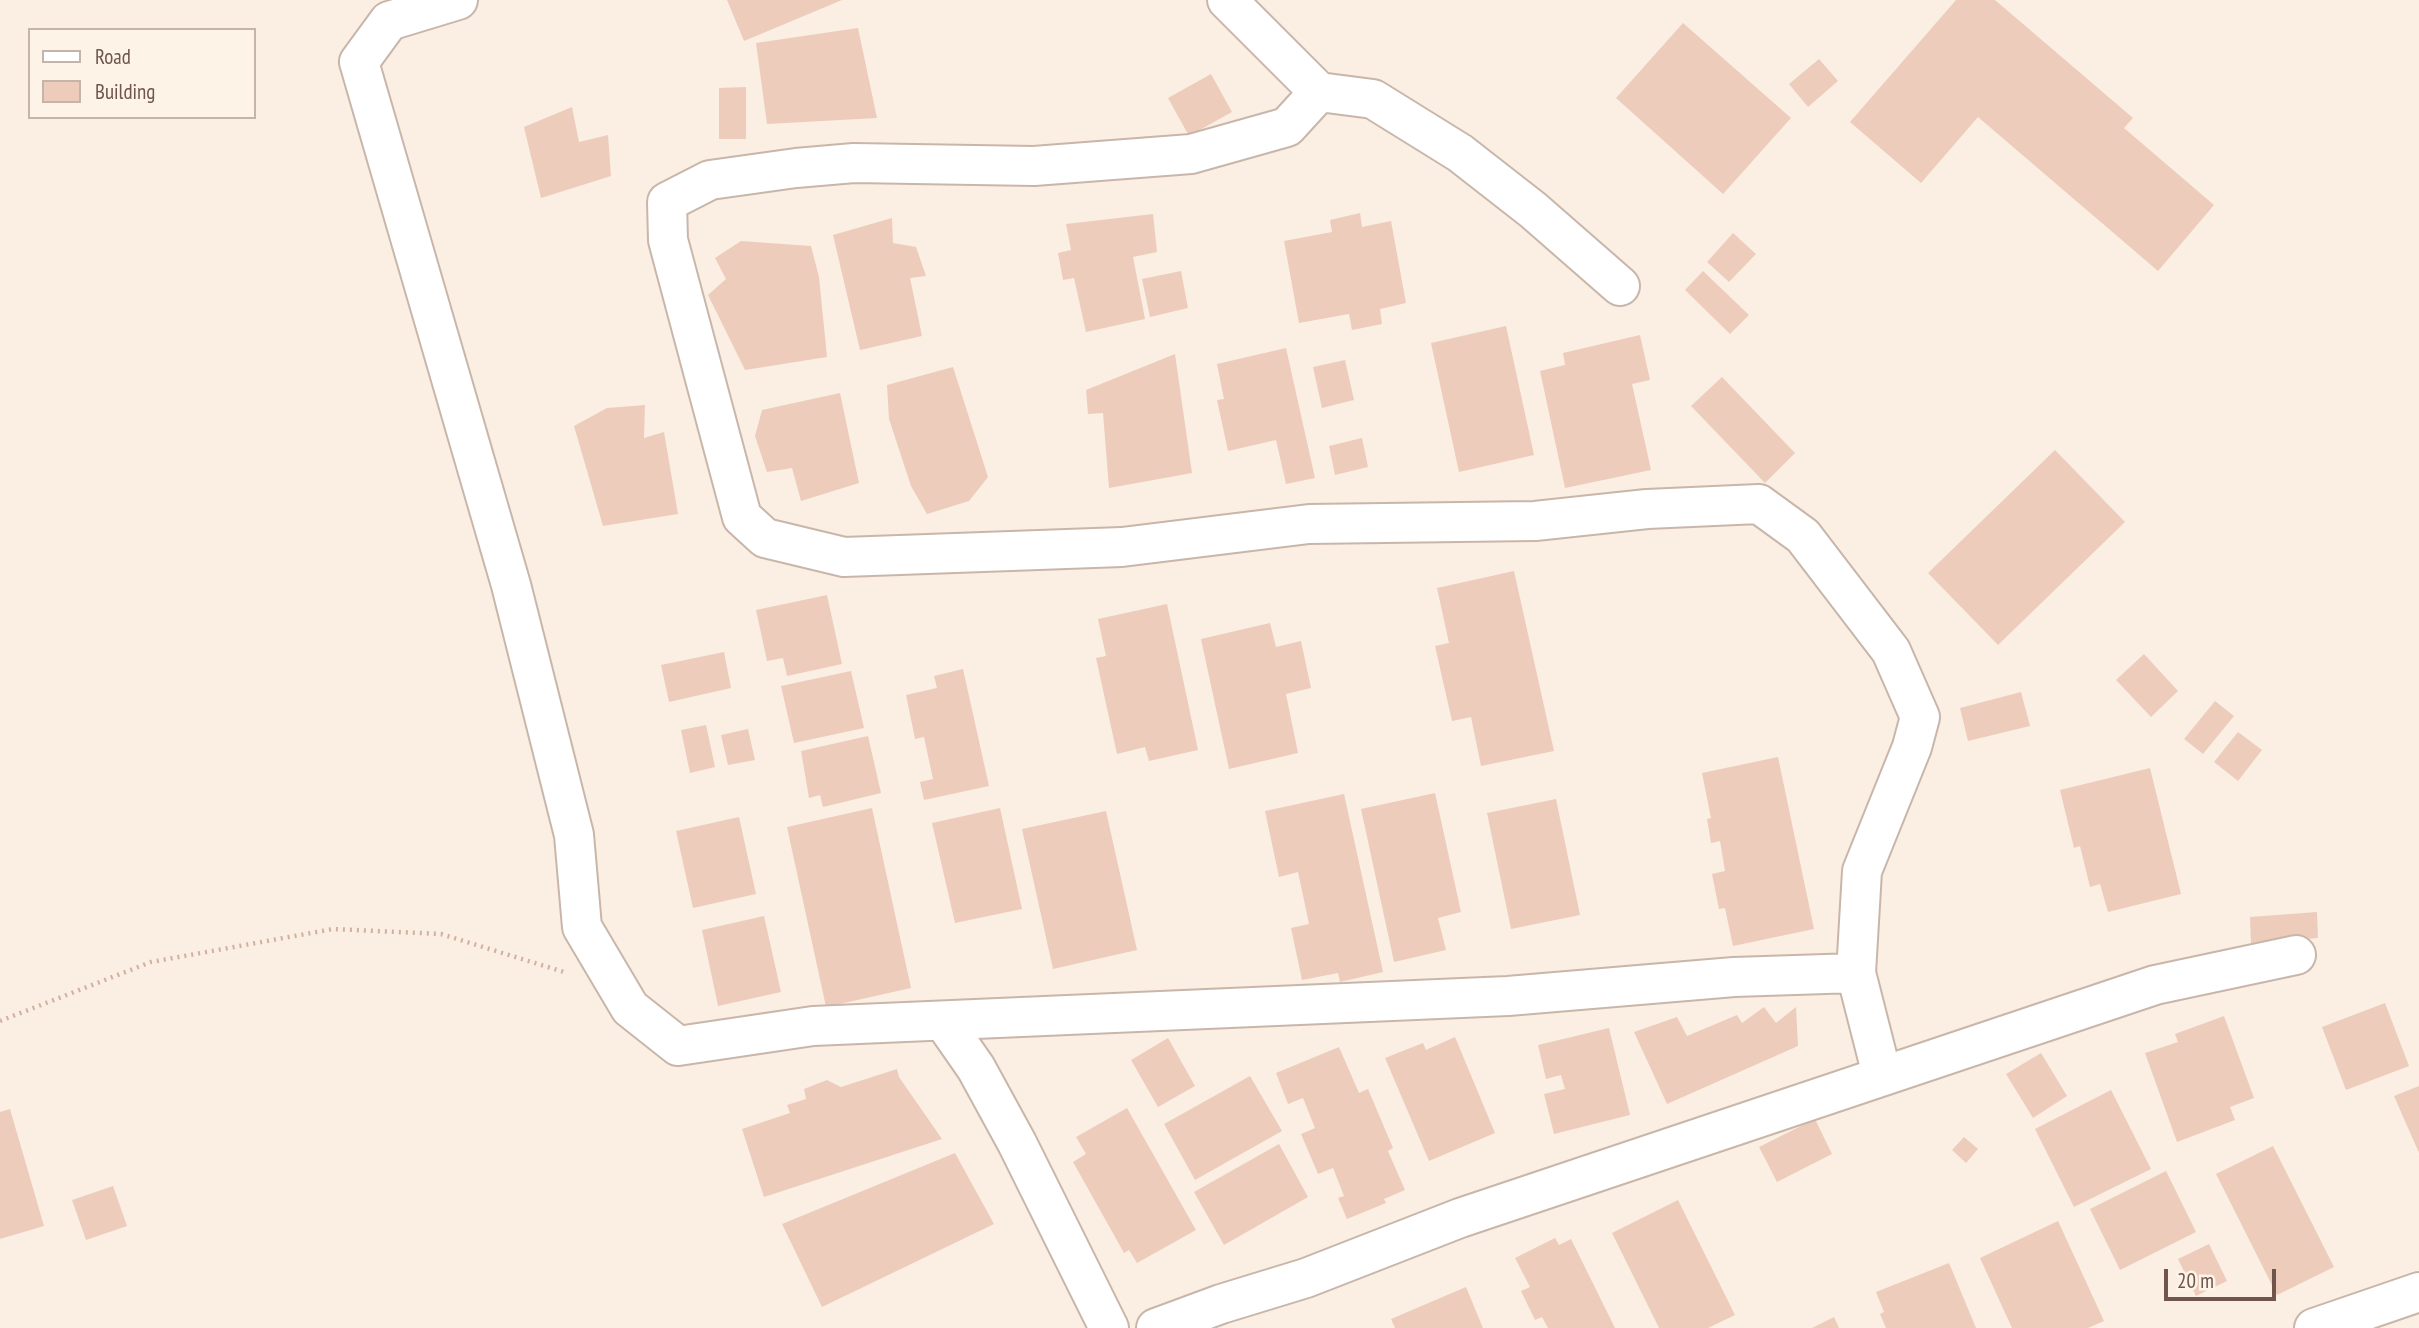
<!DOCTYPE html>
<html>
<head>
<meta charset="utf-8">
<style>
  body { margin:0 }
  #map { position:relative; width:2419px; height:1328px; overflow:hidden; background:#faefe2; font-family:"PT Sans Narrow",sans-serif }
  canvas { display:block }
  .legend { position:absolute; left:28px; top:28px; width:228px; height:91px; box-sizing:border-box; background:#fdf3e7; border:2px solid #c4b4a9; margin:0; padding:9px 12px; list-style:none; font-size:21px; color:#6f554b }
  .legend li { display:flex; align-items:center; gap:14px; height:35px }
  .legend b { width:35px; border:2px solid #c4b4a9 }
  .scale { position:absolute; left:2164px; top:1269px; width:112px; height:32px; box-sizing:border-box; border:4px solid #6f554b; border-top:0; padding-left:9px; font-size:21px; line-height:24px; white-space:nowrap; color:#6f554b; -webkit-text-stroke:5px #fdf3e7; paint-order:stroke }
</style>
</head>
<body>
<div id="map">
<canvas width="2419" height="1328"></canvas>
<ul class="legend">
<li><b style="height:9px;background:#fff"></b>Road</li>
<li><b style="height:19px;background:#edccbc"></b>Building</li>
</ul>
<div class="scale">20 m</div>
</div>
<script>
const c = document.querySelector('canvas').getContext('2d');
c.lineJoin = 'round';
function fill(path, color) { c.fillStyle = color; c.fill(path, 'evenodd'); }
const poly = rows => new Path2D(rows.map(r => 'M' + r).join(''));
function stroke(path, color, width, dash) { c.strokeStyle = color; c.lineWidth = width; c.lineCap = dash ? 'butt' : 'round'; c.setLineDash(dash || []); c.stroke(path); }
const building = poly([
  [727,0,842,0,744,41],
  [1956,0,1995,0,2133,118,2124,128,2214,205,2158,271,1978,117,1921,183,1850,122],
  [1683,23,1791,118,1723,194,1616,98],
  [858,28,877,118,767,124,756,43],
  [1819,59,1838,81,1808,107,1789,84],
  [1211,74,1232,112,1189,136,1168,98],
  [746,87,746,139,719,139,719,88],
  [572,107,579,142,608,135,611,176,541,198,524,127],
  [1360,213,1362,227,1391,221,1406,303,1380,309,1382,324,1352,330,1349,314,1299,323,1284,241,1332,232,1330,220],
  [1153,214,1157,252,1133,257,1145,319,1086,332,1074,278,1063,280,1058,253,1071,250,1066,224],
  [892,218,893,243,916,247,926,276,910,278,922,336,860,350,833,235],
  [1733,233,1756,254,1729,282,1707,262],
  [741,241,811,246,819,277,827,357,745,370,708,295,726,279,715,258],
  [1181,271,1188,308,1150,317,1142,279],
  [1703,271,1749,315,1730,334,1685,290],
  [1506,326,1534,455,1459,472,1431,343],
  [1640,335,1650,380,1632,384,1651,470,1565,488,1540,371,1565,365,1563,353],
  [1286,348,1315,478,1286,484,1276,440,1228,451,1217,400,1224,399,1217,364],
  [1175,354,1192,473,1109,488,1103,413,1088,414,1086,390],
  [1345,360,1354,400,1322,408,1313,367],
  [953,367,988,477,969,501,927,514,911,486,889,419,887,385],
  [1722,377,1795,453,1765,483,1691,406],
  [840,393,859,483,801,501,792,468,767,472,755,436,762,410],
  [645,405,644,438,664,432,678,514,603,526,574,426,607,408],
  [1362,438,1368,467,1335,475,1329,446],
  [2055,450,2125,522,1998,645,1928,573],
  [1514,571,1554,751,1481,766,1471,717,1452,721,1435,646,1449,643,1437,588],
  [827,595,842,664,787,676,783,658,767,661,756,610],
  [1167,604,1198,750,1149,761,1145,747,1117,754,1096,658,1106,656,1098,619],
  [1270,623,1276,647,1301,641,1311,688,1286,694,1298,753,1229,769,1201,639],
  [724,652,731,688,669,702,661,665],
  [2144,654,2178,691,2151,717,2116,680],
  [963,669,989,786,924,800,920,782,933,779,924,737,915,739,906,695,937,688,934,676],
  [851,671,864,728,794,743,781,686],
  [2021,692,2030,726,1968,741,1960,708],
  [2215,701,2234,716,2203,754,2184,739],
  [706,725,715,767,690,773,681,730],
  [748,729,755,760,728,765,721,735],
  [2238,732,2262,750,2238,781,2214,762],
  [868,736,881,793,823,807,820,795,809,798,801,751],
  [1778,757,1814,929,1733,946,1725,908,1719,909,1712,874,1725,871,1720,841,1711,843,1707,819,1711,818,1702,773],
  [2150,768,2181,894,2108,912,2100,884,2090,887,2080,846,2074,848,2060,790],
  [1435,793,1461,912,1438,918,1446,950,1394,962,1361,809],
  [1344,794,1383,972,1340,982,1338,973,1302,980,1291,928,1309,924,1298,872,1279,877,1265,811],
  [1556,799,1580,915,1511,929,1487,813],
  [872,808,911,988,826,1007,787,827],
  [1000,808,1022,909,955,923,932,823],
  [1106,811,1137,950,1053,969,1022,829],
  [739,817,756,894,693,908,676,831],
  [2317,912,2318,938,2251,943,2250,917],
  [764,916,781,992,718,1006,702,930],
  [2385,1003,2409,1066,2346,1090,2322,1027],
  [1764,1007,1776,1023,1796,1007,1798,1046,1667,1104,1634,1032,1677,1017,1687,1036,1737,1015,1742,1023],
  [2224,1016,2254,1098,2230,1107,2235,1120,2177,1142,2145,1053,2178,1042,2175,1034],
  [1609,1028,1630,1115,1554,1134,1544,1094,1565,1089,1561,1075,1546,1079,1538,1045],
  [1455,1037,1495,1133,1429,1161,1385,1058,1423,1043,1426,1050],
  [1168,1038,1195,1086,1158,1107,1131,1060],
  [1339,1047,1359,1093,1368,1089,1393,1148,1388,1151,1405,1190,1384,1199,1386,1203,1347,1219,1338,1198,1344,1196,1333,1168,1318,1174,1301,1134,1315,1128,1303,1098,1288,1104,1276,1073],
  [2041,1053,2067,1096,2033,1118,2006,1074],
  [897,1069,899,1077,942,1139,764,1197,742,1129,790,1113,787,1105,806,1099,804,1089,827,1080,841,1087],
  [1250,1076,1282,1131,1195,1180,1164,1124],
  [2419,1086,2419,1153,2394,1096],
  [2111,1090,2151,1169,2074,1207,2035,1129],
  [1127,1108,1196,1230,1137,1263,1129,1250,1124,1253,1073,1162,1086,1154,1076,1137],
  [10,1109,44,1226,0,1239,0,1112],
  [1815,1119,1832,1154,1777,1182,1759,1147],
  [1964,1137,1978,1149,1966,1163,1952,1150],
  [1279,1144,1308,1197,1224,1245,1194,1192],
  [2273,1146,2334,1267,2277,1295,2216,1174],
  [955,1153,994,1224,822,1307,782,1224],
  [2166,1171,2196,1232,2120,1270,2090,1209],
  [113,1186,127,1226,86,1240,72,1200],
  [1678,1200,1735,1315,1708,1328,1659,1328,1612,1233],
  [2058,1221,2104,1321,2088,1328,2012,1328,1980,1258],
  [1555,1238,1559,1245,1571,1239,1615,1328,1548,1328,1542,1317,1535,1320,1521,1291,1530,1287,1515,1258],
  [2209,1244,2227,1281,2196,1296,2178,1259],
  [1949,1263,1976,1328,1886,1328,1880,1314,1884,1312,1876,1292],
  [1466,1287,1483,1328,1395,1328,1391,1319],
  [1834,1317,1839,1328,1812,1328]
]);
const path = poly([
  [0,1021,151,962,333,929,441,934,564,972]
]);
const minor = poly([
  [458,0,389,21,359,62,511,585,574,835,582,927,630,1008,678,1046,813,1026,1508,996,1734,977,1856,973],
  [1227,0,1319,92,1373,99,1460,153,1533,210,1620,286],
  [1319,92,1287,127,1191,154,1034,166,854,163,796,168,710,180,667,202,668,240,742,517,765,538,844,557,1122,547,1309,524,1535,521,1647,509,1759,504,1803,536,1891,651,1920,717,1912,747,1862,871,1856,973,1882,1075],
  [944,1022,976,1068,1017,1143,1109,1328],
  [1156,1328,1221,1304,1306,1278,1460,1218,2155,985,2296,955],
  [2314,1328,2419,1292]
]);
fill(building, '#edccbc');
stroke(minor, '#c9b6aa', 42);
stroke(path, '#d1b0a0', 4.5, [2, 5]);
stroke(minor, '#fff', 38);
</script>
</body>
</html>
